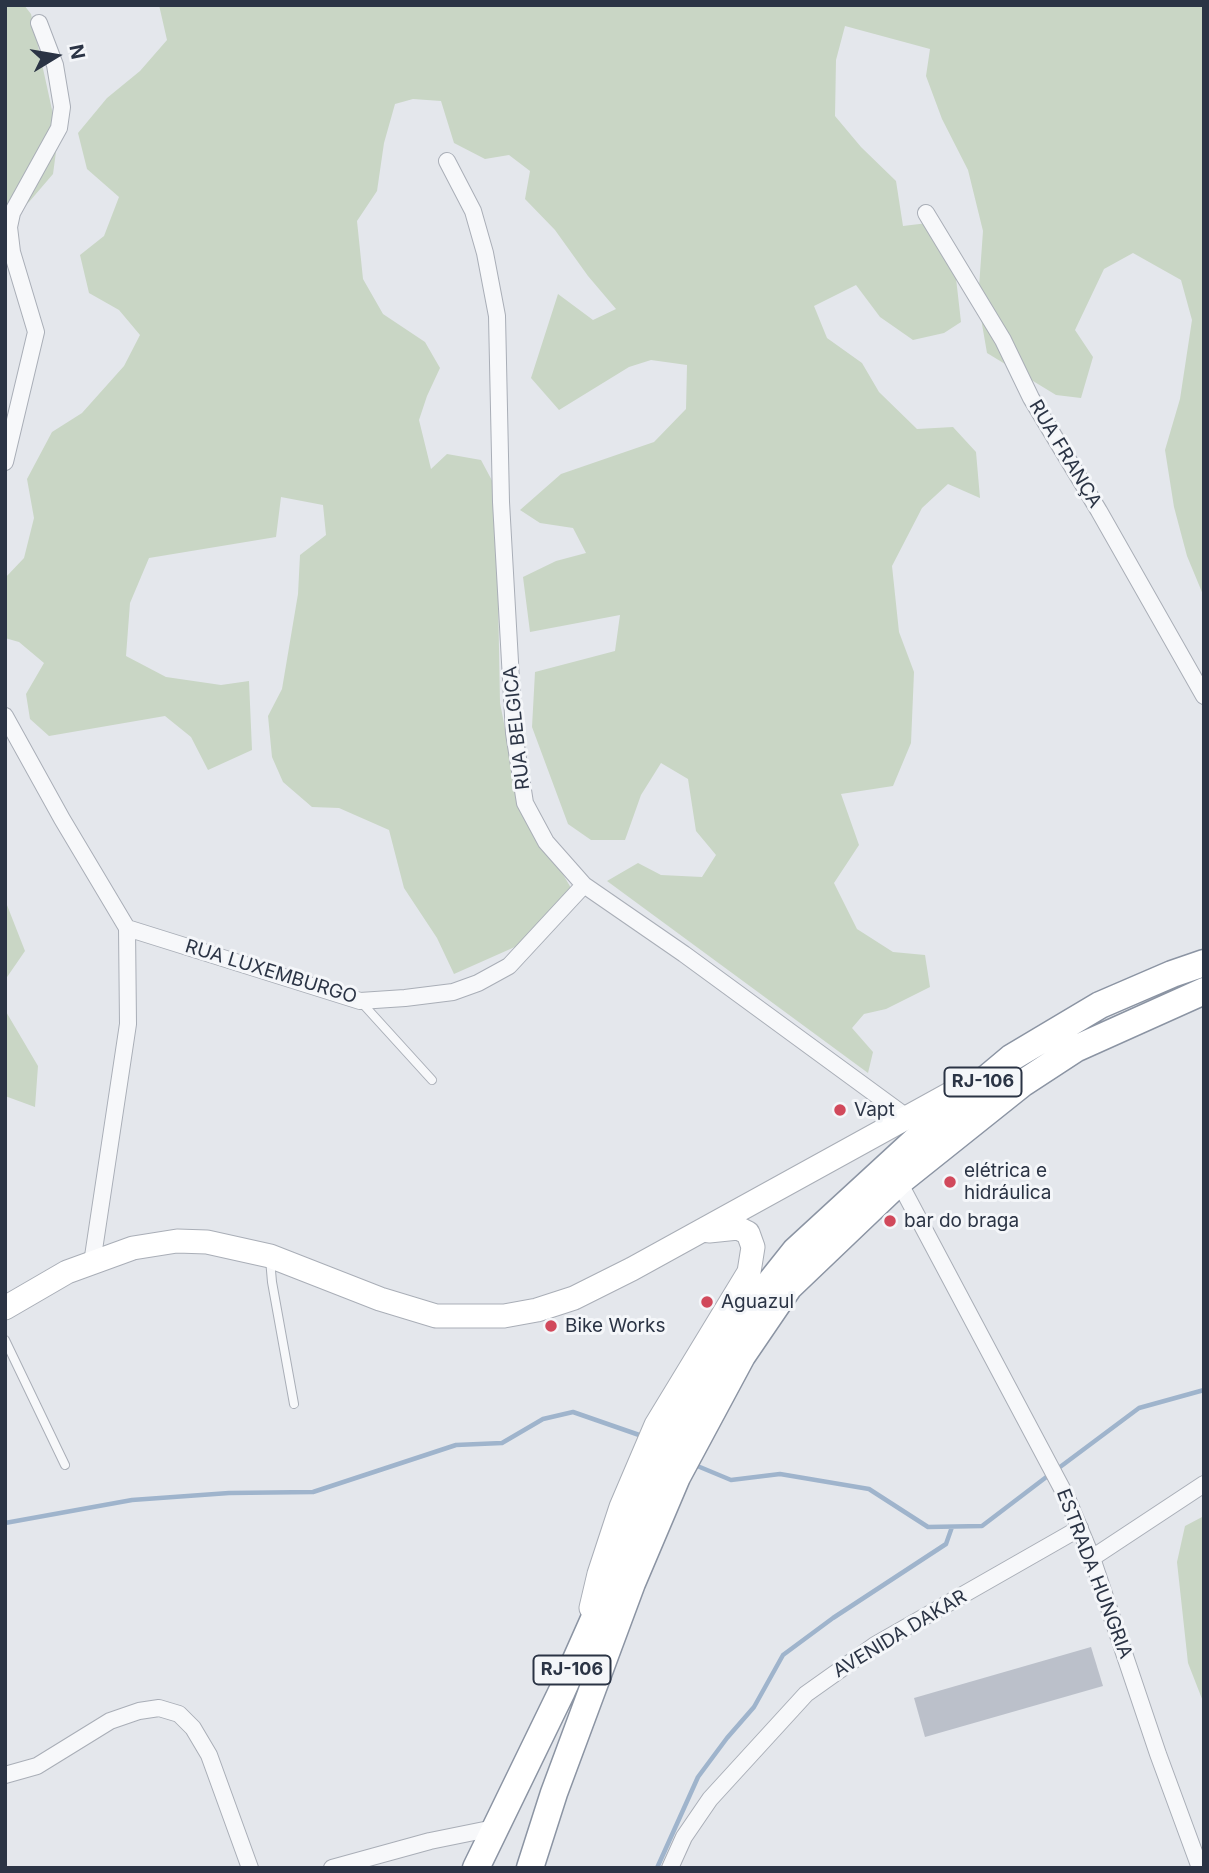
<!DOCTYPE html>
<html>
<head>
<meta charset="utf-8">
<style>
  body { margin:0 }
  #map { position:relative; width:1209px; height:1873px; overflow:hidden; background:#e4e7ec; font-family:Inter,sans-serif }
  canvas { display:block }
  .frame { position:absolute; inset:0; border:7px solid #2b3445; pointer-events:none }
  .north { position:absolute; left:21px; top:21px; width:70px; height:70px; -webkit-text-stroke:5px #f4f6f9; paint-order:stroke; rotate:79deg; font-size:19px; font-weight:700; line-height:28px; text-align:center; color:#2b3445 }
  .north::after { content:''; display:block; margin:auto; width:24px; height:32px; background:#2b3445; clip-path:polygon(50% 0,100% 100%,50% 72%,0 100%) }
</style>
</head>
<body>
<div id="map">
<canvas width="1209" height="1873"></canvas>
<div class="frame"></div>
<div class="north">N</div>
</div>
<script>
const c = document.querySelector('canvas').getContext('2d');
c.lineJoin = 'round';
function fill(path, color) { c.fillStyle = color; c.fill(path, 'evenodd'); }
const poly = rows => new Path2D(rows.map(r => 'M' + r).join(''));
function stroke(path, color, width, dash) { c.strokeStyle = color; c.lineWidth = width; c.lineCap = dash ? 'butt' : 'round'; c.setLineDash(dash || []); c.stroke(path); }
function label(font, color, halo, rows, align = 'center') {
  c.font = font + ' Inter,sans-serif'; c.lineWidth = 6; c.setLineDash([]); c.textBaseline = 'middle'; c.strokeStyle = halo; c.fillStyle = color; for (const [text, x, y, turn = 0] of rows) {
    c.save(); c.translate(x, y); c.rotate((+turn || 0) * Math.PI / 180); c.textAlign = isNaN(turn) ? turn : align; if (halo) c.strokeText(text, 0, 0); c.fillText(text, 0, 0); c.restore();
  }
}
const green = poly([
  [5,5,24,5,31,14,58,137,53,174,29,202,5,222],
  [159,5,1204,5,1204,597,1187,556,1174,507,1165,450,1180,399,1192,320,1181,280,1133,253,1104,269,1075,330,1093,357,1081,398,1056,395,987,353,978,301,983,231,968,170,942,119,926,76,930,49,845,26,836,60,835,116,861,147,896,181,903,226,936,222,953,252,961,322,944,333,913,340,880,317,856,285,814,306,827,338,862,363,879,392,917,429,953,427,976,452,980,498,948,484,922,508,892,566,899,632,914,672,911,743,893,786,841,794,859,845,834,883,857,929,893,952,925,955,930,987,886,1009,864,1014,852,1028,873,1052,868,1073,607,881,638,863,661,875,702,877,716,855,696,831,688,779,661,763,641,795,625,840,591,840,568,824,532,727,535,672,615,651,620,615,530,632,523,577,556,561,586,553,573,528,540,523,520,510,561,474,654,442,686,409,687,365,651,360,629,367,559,410,531,378,558,294,593,320,616,309,588,276,555,230,525,199,530,171,509,155,485,159,454,143,441,101,413,99,395,104,384,143,377,191,357,221,363,279,383,314,425,342,440,368,427,396,419,420,431,469,447,454,481,460,496,488,500,703,519,799,571,888,517,946,454,974,437,938,404,888,389,830,339,808,312,807,283,782,272,757,268,716,282,689,298,594,300,555,326,535,323,505,281,497,276,537,149,558,130,603,126,656,166,677,221,685,249,681,252,750,208,770,191,737,165,716,49,736,30,719,26,694,44,663,19,642,5,638,5,578,24,558,34,518,27,479,52,432,82,413,124,366,140,335,119,310,89,293,80,255,104,236,119,197,87,169,78,133,107,98,140,71,167,40],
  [5,900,25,951,5,980],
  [5,1010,38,1066,35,1107,5,1096],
  [1204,1516,1204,1704,1188,1663,1177,1562,1185,1526]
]);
const stream = poly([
  [695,1465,731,1480,780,1474,869,1489,928,1527,982,1526,1049,1475],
  [1056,1470,1139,1408,1204,1390],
  [5,1523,132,1500,229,1493,313,1492,456,1445,502,1443,543,1419,573,1412,645,1437],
  [657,1868,698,1777,727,1738,754,1707,783,1655,833,1618,946,1544,952,1527]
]);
const building = poly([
  [1091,1647,1103,1686,925,1737,914,1698]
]);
const service = poly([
  [362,1003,432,1080],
  [270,1259,272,1282,294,1404],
  [5,1340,65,1465]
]);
const minor = poly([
  [447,161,473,211,485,253,497,316,501,502,514,733,525,803,546,842,584,885,684,954,908,1118],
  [926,213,1003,340,1031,398,1099,511,1204,696],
  [5,462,36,332,12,252,9,227,12,213,59,128,62,107,55,65,39,23],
  [5,716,62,819,127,928,128,1024,92,1263],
  [127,928,360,1001,405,998,453,992,478,983,509,966,584,885],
  [899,1182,1067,1498,1092,1558,1158,1754,1200,1868],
  [1092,1558,1204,1484],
  [5,1775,37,1766,110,1721,139,1711,159,1708,179,1714,193,1728,209,1755,250,1868],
  [332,1868,430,1841,494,1828],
  [670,1868,684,1837,710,1799,806,1694,875,1645,1080,1528]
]);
const secondary = poly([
  [5,1308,67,1272,133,1248,177,1241,207,1242,270,1256,380,1299,436,1316,504,1316,537,1310,574,1298,632,1269,966,1085],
  [591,1608,599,1574,621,1507,656,1425,749,1272,753,1247,748,1233,738,1228,709,1231]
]);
const trunk = poly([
  [476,1868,562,1691,674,1439,744,1315,795,1251,943,1115,1011,1058,1100,1005,1172,974,1204,963],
  [530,1868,554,1793,632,1583,677,1477,742,1356,789,1287,899,1182,1023,1083,1075,1049,1204,991]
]);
const markers = [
  [840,1110,7,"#d1495b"],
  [950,1182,7,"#d1495b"],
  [890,1221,7,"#d1495b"],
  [707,1302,7,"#d1495b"],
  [551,1326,7,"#d1495b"]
];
const shields = [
  [983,1082,77],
  [572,1670,77]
];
const shieldNames = [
  ["RJ-106",983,1082],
  ["RJ-106",572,1670]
];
const streetNames = [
  ["RUA FRANÇA",1065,454,59],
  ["RUA BELGICA",517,728,-96],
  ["RUA LUXEMBURGO",271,972,17],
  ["ESTRADA HUNGRIA",1094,1574,69],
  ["AVENIDA DAKAR",900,1634,-31]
];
const poiNames = [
  ["Vapt",854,1110],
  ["elétrica e",964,1171],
  ["hidráulica",964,1193],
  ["bar do braga",904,1221],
  ["Aguazul",721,1302],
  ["Bike Works",565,1326]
];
fill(green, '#c9d6c5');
stroke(stream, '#9fb4cc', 4.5);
fill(building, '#bbc0ca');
stroke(service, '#a9aeb7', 10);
stroke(minor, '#a9aeb7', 18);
stroke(secondary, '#a9aeb7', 25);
stroke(trunk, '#8b94a3', 29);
stroke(service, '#f7f8fa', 8);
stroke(minor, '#f7f8fa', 16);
stroke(secondary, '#fff', 23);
stroke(trunk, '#fff', 26);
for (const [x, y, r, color] of markers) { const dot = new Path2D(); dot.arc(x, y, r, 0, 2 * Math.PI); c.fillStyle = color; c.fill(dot); stroke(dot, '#f4f6f9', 2.5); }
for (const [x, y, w] of shields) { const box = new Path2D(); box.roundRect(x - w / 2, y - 14.5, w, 29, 5); c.fillStyle = '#f4f6f9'; c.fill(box); stroke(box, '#2b3445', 2); }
label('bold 18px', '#2b3445', null, shieldNames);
label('19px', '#2b3445', '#f4f6f9', streetNames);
label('19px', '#2b3445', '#f4f6f9', poiNames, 'left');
</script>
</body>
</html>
